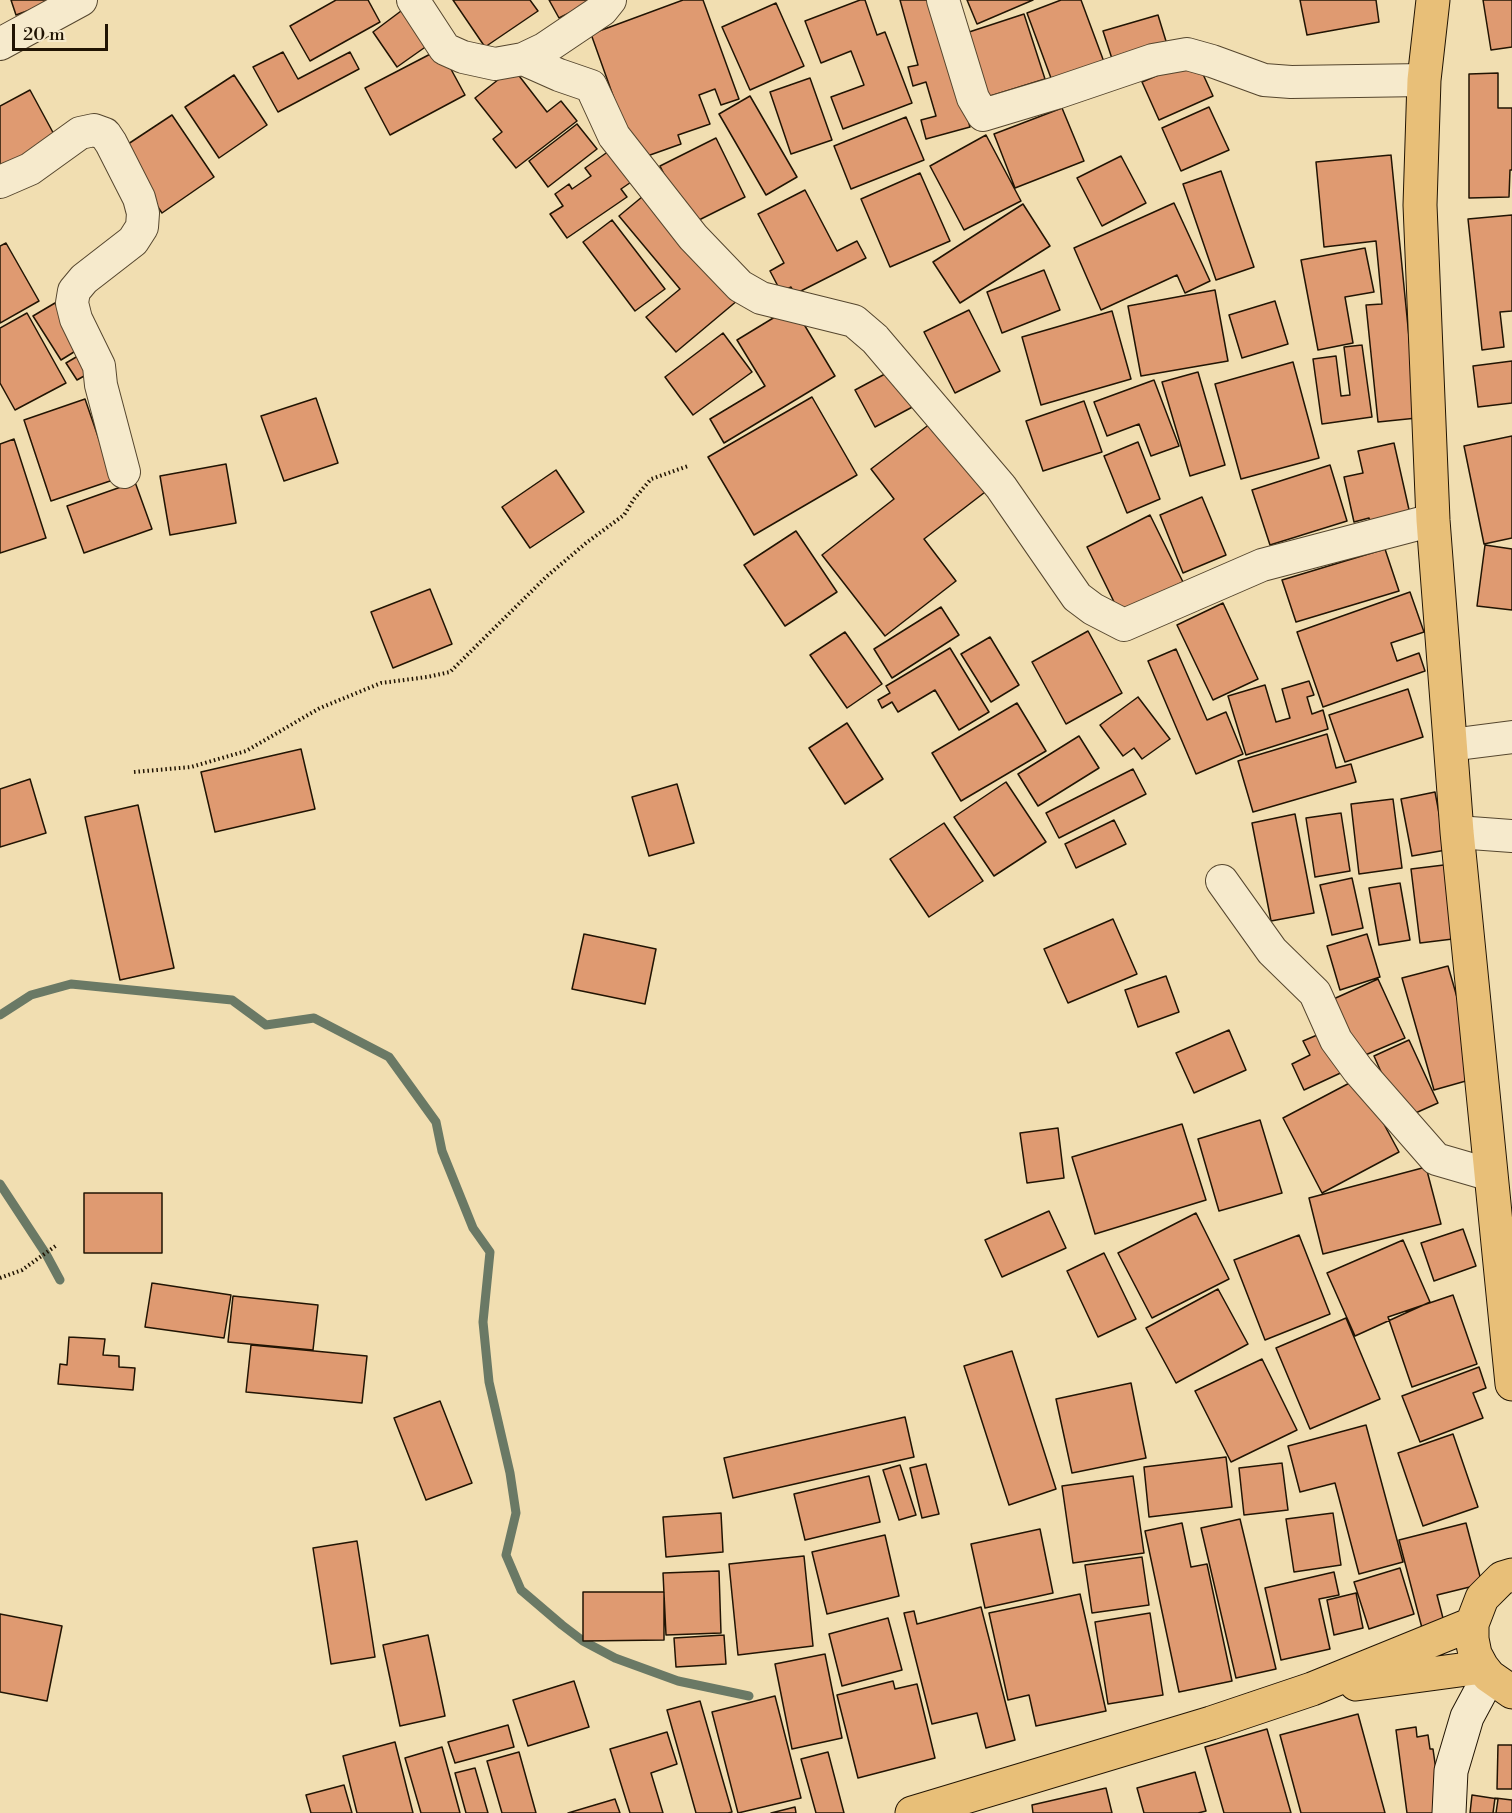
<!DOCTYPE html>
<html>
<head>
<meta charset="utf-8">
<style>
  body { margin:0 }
  #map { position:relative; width:1512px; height:1813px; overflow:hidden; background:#f1deb1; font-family:"Libre Bodoni",serif }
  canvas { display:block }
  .scale { position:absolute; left:12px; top:24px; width:96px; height:27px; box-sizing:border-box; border:3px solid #211403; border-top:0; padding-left:8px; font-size:18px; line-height:21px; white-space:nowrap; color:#211403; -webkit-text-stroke:4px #f6eacc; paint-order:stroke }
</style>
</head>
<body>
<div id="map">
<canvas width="1512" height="1813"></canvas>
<div class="scale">20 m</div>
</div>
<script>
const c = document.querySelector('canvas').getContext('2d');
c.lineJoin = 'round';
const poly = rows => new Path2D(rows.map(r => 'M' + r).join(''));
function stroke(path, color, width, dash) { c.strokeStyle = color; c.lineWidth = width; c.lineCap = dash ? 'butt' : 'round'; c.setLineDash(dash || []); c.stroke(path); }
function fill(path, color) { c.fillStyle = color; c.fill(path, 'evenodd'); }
const stream = poly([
  [0,1015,31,995,71,984,232,1000,266,1025,314,1018,389,1057,436,1122,442,1151,473,1228,490,1252,483,1322,489,1382,510,1473,516,1513,506,1555,521,1590,562,1625,583,1641,615,1658,678,1681,749,1696],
  [0,1184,46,1254,60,1280]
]);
const building = poly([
  [11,0,57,0,16,15,11,0],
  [336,0,368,0,380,22,310,61,290,26,336,0],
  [453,0,530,0,538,11,485,47,453,0],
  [549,0,595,0,559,18,549,0],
  [683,0,703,0,739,99,721,105,715,89,699,95,710,124,678,135,681,144,636,160,591,34,683,0],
  [860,0,865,0,877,35,885,32,912,103,843,129,831,97,864,85,851,51,821,63,805,21,860,0],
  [900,0,934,0,970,127,926,139,921,120,936,116,926,82,913,86,908,67,918,65,900,0],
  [967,0,1033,0,977,24,967,0],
  [1061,0,1081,0,1107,70,1055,89,1027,13,1061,0],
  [1300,0,1376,0,1379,22,1307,35,1300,0],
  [1483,0,1512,0,1512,47,1491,50,1483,0],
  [776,3,804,66,750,90,722,27,776,3],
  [405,8,431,43,397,67,373,32,405,8],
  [1024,14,1045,79,984,98,963,34,1024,14],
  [1158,15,1169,51,1115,68,1103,31,1158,15],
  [440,49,465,95,390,135,365,88,440,49],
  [283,52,298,79,350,52,359,69,278,112,253,67,283,52],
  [1196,59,1213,96,1159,120,1142,82,1196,59],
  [513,68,547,112,561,101,577,121,516,168,493,139,502,132,475,98,513,68],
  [1498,73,1498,108,1512,108,1512,170,1510,170,1509,197,1469,198,1469,74,1498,73],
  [234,75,267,125,219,158,185,107,234,75],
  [810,78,832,140,791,154,770,92,810,78],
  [30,90,56,138,0,168,0,106,30,90],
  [750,96,797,177,766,195,719,114,750,96],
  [1209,107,1229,150,1181,171,1162,128,1209,107],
  [1062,108,1084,161,1015,188,994,134,1062,108],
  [172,115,214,177,162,213,119,150,172,115],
  [906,117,924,160,851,189,834,146,906,117],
  [577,124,597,149,548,187,529,161,577,124],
  [986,135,1021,201,964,230,930,166,986,135],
  [716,138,745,197,689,225,660,166,716,138],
  [616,146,637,178,621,189,627,197,567,238,550,214,563,206,555,194,569,184,572,189,591,176,585,168,616,146],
  [1391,155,1417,418,1378,422,1366,305,1382,304,1376,241,1324,247,1316,162,1391,155],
  [1121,156,1146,203,1102,226,1077,178,1121,156],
  [1221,171,1254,267,1216,280,1183,184,1221,171],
  [920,173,950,241,890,267,861,199,920,173],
  [805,190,837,251,857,241,866,258,795,294,791,287,781,292,770,271,784,263,758,214,805,190],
  [648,192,738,300,676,352,646,317,680,289,619,216,648,192],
  [1174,203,1210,281,1185,293,1177,275,1101,310,1074,248,1174,203],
  [1023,204,1050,246,960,303,933,262,1023,204],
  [1512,215,1512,311,1500,312,1504,347,1482,350,1468,219,1512,215],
  [612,220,665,289,635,311,583,242,612,220],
  [6,243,39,301,0,323,0,246,6,243],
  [1365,248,1374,292,1345,297,1353,343,1318,350,1301,260,1365,248],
  [1044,270,1060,310,1002,333,987,292,1044,270],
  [1215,290,1228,361,1141,376,1128,306,1215,290],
  [1275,301,1288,344,1242,358,1229,315,1275,301],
  [55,303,82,347,61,360,33,316,55,303],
  [793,306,835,376,724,443,710,419,765,386,737,340,793,306],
  [969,310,1000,371,955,393,924,332,969,310],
  [1112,311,1131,379,1041,405,1022,337,1112,311],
  [27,313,66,383,15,410,0,383,0,328,27,313],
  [723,333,752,372,693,415,665,377,723,333],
  [1362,345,1372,417,1322,424,1313,359,1336,356,1341,396,1350,395,1344,347,1362,345],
  [83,353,93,371,77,380,66,363,83,353],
  [1512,361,1512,403,1478,407,1473,366,1512,361],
  [1293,362,1319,458,1241,479,1215,384,1293,362],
  [898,367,918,404,875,427,855,390,898,367],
  [1198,372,1225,465,1190,476,1162,382,1198,372],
  [1154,380,1179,446,1151,456,1139,424,1107,436,1094,402,1154,380],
  [812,397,857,475,754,535,708,457,812,397],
  [316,398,338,463,284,481,261,416,316,398],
  [85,399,113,480,51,501,24,420,85,399],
  [1084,401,1102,452,1043,471,1026,421,1084,401],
  [935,420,989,489,924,539,956,581,885,636,822,555,894,499,871,469,935,420],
  [1512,436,1512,538,1484,544,1464,446,1512,436],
  [14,439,46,538,0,553,0,444,14,439],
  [1138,442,1160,499,1127,513,1104,456,1138,442],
  [1394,443,1412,523,1372,532,1369,518,1354,522,1344,477,1363,473,1358,451,1394,443],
  [226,464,236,523,170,535,160,476,226,464],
  [1330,465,1347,521,1270,545,1252,490,1330,465],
  [556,470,584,512,530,548,502,507,556,470],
  [135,482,152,529,84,553,67,506,135,482],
  [1202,497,1226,555,1183,573,1160,515,1202,497],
  [1150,515,1183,582,1120,614,1087,547,1150,515],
  [796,531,837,592,785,626,744,565,796,531],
  [1485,545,1512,549,1512,610,1477,606,1485,545],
  [1385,549,1399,591,1296,622,1282,580,1385,549],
  [430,589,452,644,393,668,371,612,430,589],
  [1410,592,1424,632,1391,643,1397,661,1419,653,1425,671,1323,707,1297,632,1410,592],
  [1223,603,1258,679,1213,700,1177,625,1223,603],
  [941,607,959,635,892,678,874,649,941,607],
  [1088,631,1122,693,1066,724,1032,662,1088,631],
  [845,632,882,684,847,708,810,655,845,632],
  [990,637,1019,685,991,702,961,654,990,637],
  [950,648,989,712,959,730,935,690,898,712,892,702,882,708,878,700,890,693,886,686,950,648],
  [1176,649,1207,720,1226,712,1243,754,1196,774,1148,661,1176,649],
  [1309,681,1314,695,1307,697,1312,714,1323,710,1328,729,1246,755,1228,696,1265,685,1276,722,1290,718,1282,689,1309,681],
  [1408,689,1423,737,1345,762,1329,715,1408,689],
  [1138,697,1170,739,1142,759,1134,748,1123,756,1100,725,1138,697],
  [1017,703,1046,751,961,801,932,753,1017,703],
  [847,723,883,779,845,804,809,748,847,723],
  [1327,734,1336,768,1351,764,1356,782,1253,812,1238,761,1327,734],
  [1079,736,1099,768,1038,806,1018,774,1079,736],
  [301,749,315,809,215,832,201,772,301,749],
  [1133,769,1146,794,1059,838,1046,813,1133,769],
  [30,779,46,833,0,847,0,789,30,779],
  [1006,782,1046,842,994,876,954,817,1006,782],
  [677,784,694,843,649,856,632,797,677,784],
  [1435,792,1446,850,1412,856,1401,799,1435,792],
  [1393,799,1402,868,1359,874,1351,804,1393,799],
  [138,805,174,968,120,980,85,817,138,805],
  [1341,813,1350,871,1315,877,1306,818,1341,813],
  [1295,814,1314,913,1271,921,1252,823,1295,814],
  [1114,820,1126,844,1076,868,1065,844,1114,820],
  [944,823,983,881,929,917,890,859,944,823],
  [1452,864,1461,938,1420,943,1411,869,1452,864],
  [1352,878,1363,928,1332,935,1320,885,1352,878],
  [1400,883,1410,940,1379,945,1369,888,1400,883],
  [1113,919,1137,974,1068,1003,1044,949,1113,919],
  [584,934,656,949,645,1004,572,989,584,934],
  [1367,934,1380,977,1340,990,1327,946,1367,934],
  [1448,966,1480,1077,1434,1090,1402,978,1448,966],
  [1166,976,1179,1012,1138,1027,1125,990,1166,976],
  [1378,979,1405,1038,1356,1059,1329,1001,1378,979],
  [1229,1030,1246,1070,1194,1093,1176,1053,1229,1030],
  [1329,1030,1347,1070,1304,1090,1292,1064,1310,1055,1303,1041,1329,1030],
  [1409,1040,1438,1103,1402,1119,1374,1056,1409,1040],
  [1359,1078,1399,1152,1322,1193,1283,1118,1359,1078],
  [1260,1120,1282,1193,1219,1211,1198,1139,1260,1120],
  [1182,1124,1206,1200,1095,1234,1072,1157,1182,1124],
  [1058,1128,1064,1178,1027,1183,1020,1133,1058,1128],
  [1426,1167,1441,1224,1323,1254,1309,1198,1426,1167],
  [84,1193,162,1193,162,1253,84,1253,84,1193],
  [1049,1211,1066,1248,1002,1277,985,1240,1049,1211],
  [1196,1213,1229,1279,1152,1318,1118,1253,1196,1213],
  [1463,1229,1476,1266,1434,1281,1421,1243,1463,1229],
  [1299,1235,1330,1314,1265,1340,1234,1260,1299,1235],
  [1403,1240,1430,1302,1355,1336,1327,1273,1403,1240],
  [1104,1253,1136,1319,1098,1337,1067,1271,1104,1253],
  [152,1283,231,1295,224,1338,145,1327,152,1283],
  [1218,1289,1248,1344,1176,1383,1146,1328,1218,1289],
  [1453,1295,1477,1364,1412,1387,1388,1317,1453,1295],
  [233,1296,318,1305,313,1350,228,1342,233,1296],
  [1346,1318,1380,1399,1310,1429,1276,1348,1346,1318],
  [69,1337,105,1339,103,1355,119,1356,119,1367,135,1368,133,1390,58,1384,60,1364,67,1365,69,1337],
  [251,1345,367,1356,362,1403,246,1392,251,1345],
  [1012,1351,1056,1489,1009,1505,964,1366,1012,1351],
  [1262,1359,1297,1430,1231,1462,1195,1391,1262,1359],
  [1479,1367,1486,1388,1473,1393,1483,1418,1420,1442,1402,1396,1479,1367],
  [1131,1383,1146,1458,1072,1473,1056,1399,1131,1383],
  [440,1401,472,1483,426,1500,394,1418,440,1401],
  [905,1417,914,1457,733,1498,724,1458,905,1417],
  [1366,1425,1403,1562,1359,1574,1335,1483,1300,1492,1288,1446,1366,1425],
  [1453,1434,1478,1507,1423,1526,1398,1453,1453,1434],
  [1226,1457,1232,1507,1149,1517,1144,1467,1226,1457],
  [1282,1463,1288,1510,1244,1515,1239,1468,1282,1463],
  [926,1464,939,1514,922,1518,910,1468,926,1464],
  [900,1465,916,1515,899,1520,883,1470,900,1465],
  [869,1476,880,1522,805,1540,794,1494,869,1476],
  [1133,1476,1144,1553,1073,1563,1062,1486,1133,1476],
  [721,1513,723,1552,666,1557,663,1517,721,1513],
  [1333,1513,1341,1565,1294,1572,1286,1519,1333,1513],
  [1240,1519,1276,1669,1236,1678,1201,1528,1240,1519],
  [1182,1523,1191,1567,1207,1564,1232,1681,1179,1692,1145,1531,1182,1523],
  [1466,1523,1482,1584,1437,1595,1444,1622,1422,1628,1399,1540,1466,1523],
  [1040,1529,1053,1593,985,1608,971,1544,1040,1529],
  [885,1535,899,1596,827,1614,812,1552,885,1535],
  [357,1541,375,1657,331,1664,313,1548,357,1541],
  [804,1556,813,1646,738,1655,729,1564,804,1556],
  [1142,1557,1149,1605,1092,1613,1085,1565,1142,1557],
  [1400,1568,1414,1614,1369,1629,1354,1582,1400,1568],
  [719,1571,721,1633,666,1635,663,1573,719,1571],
  [1334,1572,1339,1595,1319,1599,1330,1649,1281,1660,1265,1588,1334,1572],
  [583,1592,664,1592,664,1640,583,1641,583,1592],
  [1356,1593,1363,1628,1334,1635,1327,1600,1356,1593],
  [1080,1594,1106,1711,1036,1726,1029,1695,1008,1700,989,1613,1080,1594],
  [981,1607,1015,1740,986,1748,977,1713,932,1724,904,1613,914,1611,917,1624,981,1607],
  [1150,1613,1163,1695,1108,1704,1095,1622,1150,1613],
  [0,1614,62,1626,47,1701,0,1692,0,1614],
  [888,1618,902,1670,842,1686,829,1634,888,1618],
  [428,1635,445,1716,400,1726,383,1645,428,1635],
  [724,1635,726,1664,676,1667,674,1638,724,1635],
  [825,1654,842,1738,792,1749,775,1664,825,1654],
  [574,1681,589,1727,528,1746,513,1700,574,1681],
  [893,1681,895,1689,917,1684,935,1758,858,1778,837,1695,893,1681],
  [775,1696,801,1798,738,1813,712,1712,775,1696],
  [700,1701,732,1812,728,1813,696,1813,667,1710,700,1701],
  [1358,1714,1385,1813,1301,1813,1280,1735,1358,1714],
  [508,1725,514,1747,455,1763,448,1742,508,1725],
  [1416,1727,1417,1737,1428,1735,1430,1749,1433,1749,1442,1813,1407,1813,1396,1730,1416,1727],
  [1267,1729,1291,1813,1224,1813,1205,1747,1267,1729],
  [667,1732,677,1764,651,1773,663,1813,630,1813,610,1749,667,1732],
  [395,1742,413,1813,357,1813,343,1756,395,1742],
  [1498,1745,1512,1745,1512,1789,1497,1789,1498,1745],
  [442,1747,460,1813,421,1813,405,1758,442,1747],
  [519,1752,536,1813,502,1813,487,1761,519,1752],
  [828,1752,844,1813,816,1813,801,1759,828,1752],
  [475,1768,488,1813,466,1813,455,1773,475,1768],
  [1195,1772,1206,1811,1198,1813,1144,1813,1137,1788,1195,1772],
  [344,1785,352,1813,311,1813,306,1795,344,1785],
  [1106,1788,1112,1813,1033,1813,1032,1805,1106,1788],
  [1472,1795,1498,1799,1496,1813,1470,1813,1472,1795],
  [1495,1798,1512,1800,1512,1813,1493,1813,1495,1798],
  [615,1799,620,1813,568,1813,615,1799],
  [795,1807,796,1813,771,1813,795,1807]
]);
const path = poly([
  [134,772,191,767,246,751,320,708,381,683,427,677,450,672,546,577,586,543,624,515,634,499,651,479,688,466],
  [0,1278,22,1270,57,1245]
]);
const street = poly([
  [413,0,445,49,463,57,495,64,523,59,544,49,602,10,610,0],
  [943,0,973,98,983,115,1056,93,1153,60,1187,54,1212,61,1264,80,1291,82,1424,80],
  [0,44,81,0],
  [523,59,559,75,591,86,614,136,693,237,740,286,761,298,854,321,875,339,1001,487,1077,597,1093,609,1124,625,1262,565,1433,520],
  [0,182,30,169,80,133,94,130,105,134,111,143,139,198,143,213,142,227,133,241,84,279,74,291,72,303,76,319,99,366,101,385,124,472],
  [1450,745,1512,737],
  [1457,832,1512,836],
  [1222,881,1272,951,1315,993,1336,1040,1358,1070,1436,1159,1491,1175]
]);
const secondary = poly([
  [1449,1813,1451,1771,1467,1717,1489,1676]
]);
const primary = poly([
  [1433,0,1424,80,1420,205,1433,520,1457,832,1512,1384],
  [1512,1575,1502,1578,1482,1598,1472,1624,1472,1639,1475,1654,1482,1667,1489,1676,1512,1692],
  [1356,1684,1482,1667],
  [912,1813,1211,1723,1312,1689,1472,1624]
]);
stroke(stream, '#6a7965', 9);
fill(building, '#df9a71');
stroke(building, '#211403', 1.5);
stroke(street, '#55462e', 34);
stroke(secondary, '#211403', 35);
stroke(primary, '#211403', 35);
stroke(path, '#211403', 4, [1.5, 3]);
stroke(street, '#f6eacc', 32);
stroke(secondary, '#f6eacc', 33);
stroke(primary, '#e8bf78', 33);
</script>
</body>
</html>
